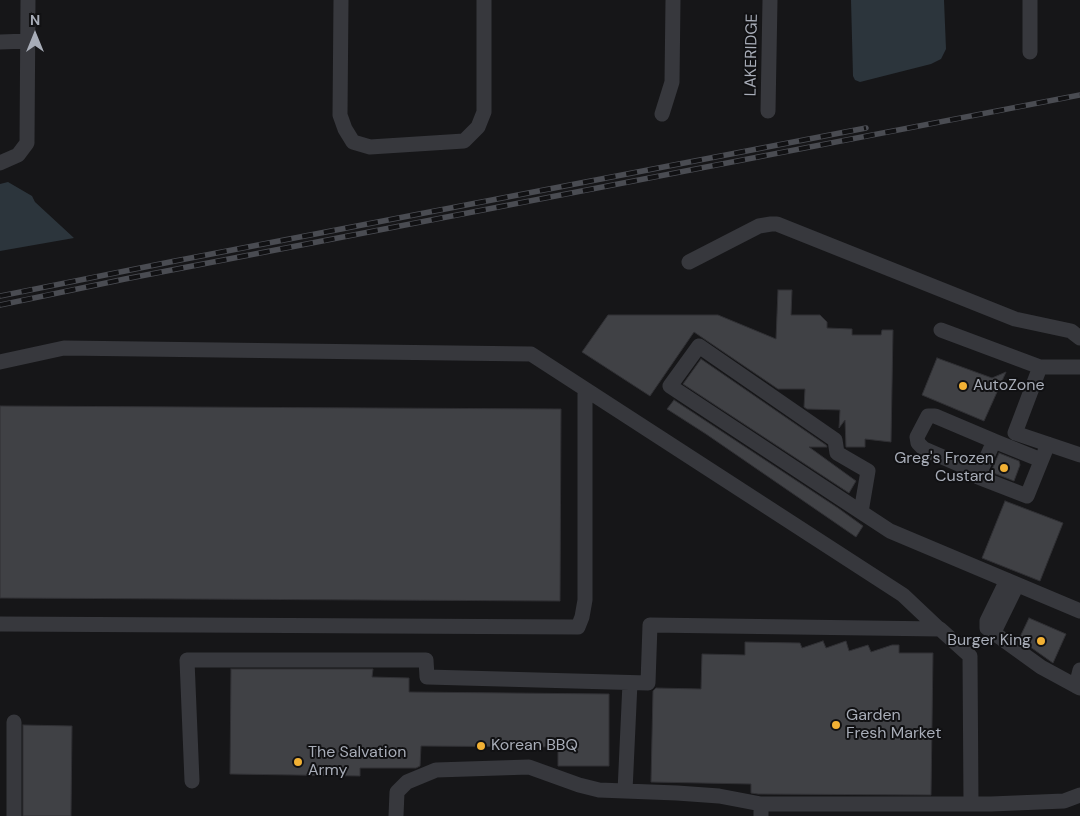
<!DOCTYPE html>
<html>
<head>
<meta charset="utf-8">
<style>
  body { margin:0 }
  #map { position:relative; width:1080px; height:816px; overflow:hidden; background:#161618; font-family:"DM Sans",sans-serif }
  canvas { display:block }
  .north { position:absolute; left:10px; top:10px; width:50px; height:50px; -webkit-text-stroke:4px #111113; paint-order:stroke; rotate:0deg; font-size:14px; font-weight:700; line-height:20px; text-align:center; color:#a8adb8 }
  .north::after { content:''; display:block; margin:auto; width:18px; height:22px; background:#a8adb8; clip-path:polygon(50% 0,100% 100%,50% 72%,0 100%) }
</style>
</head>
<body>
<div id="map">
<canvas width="1080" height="816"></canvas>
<div class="north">N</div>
</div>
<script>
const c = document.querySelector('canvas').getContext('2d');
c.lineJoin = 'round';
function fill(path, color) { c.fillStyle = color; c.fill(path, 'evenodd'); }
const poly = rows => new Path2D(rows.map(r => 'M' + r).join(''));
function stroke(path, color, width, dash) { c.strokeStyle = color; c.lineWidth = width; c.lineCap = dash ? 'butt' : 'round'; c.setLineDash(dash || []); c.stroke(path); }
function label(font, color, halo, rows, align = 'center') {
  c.font = font + ' "DM Sans",sans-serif'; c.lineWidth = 4; c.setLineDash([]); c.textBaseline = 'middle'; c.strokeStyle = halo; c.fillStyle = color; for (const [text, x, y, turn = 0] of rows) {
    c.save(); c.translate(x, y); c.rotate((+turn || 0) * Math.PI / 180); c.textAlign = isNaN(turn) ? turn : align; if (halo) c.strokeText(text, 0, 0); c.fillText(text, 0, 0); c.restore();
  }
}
const water = poly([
  [851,0,944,0,946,49,941,59,931,64,860,82,855,80,853,76],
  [8,182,32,196,35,202,74,238,0,251,0,184]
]);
const building = poly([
  [778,290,792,290,791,315,820,315,827,322,827,328,852,329,852,335,881,335,882,330,893,330,891,442,865,439,865,447,846,447,845,420,839,428,840,410,807,409,804,407,805,389,778,389,694,332,650,396,582,352,608,315,718,315,776,339,778,290],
  [937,358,992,378,1006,372,984,421,922,395,937,358],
  [701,359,826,445,827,447,809,447,856,481,849,493,683,384,701,359],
  [674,400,838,508,863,526,856,537,706,434,667,409,674,400],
  [0,406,561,409,560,601,0,598,0,406],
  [999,453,1019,461,1020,465,1014,481,991,472,999,453],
  [1005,501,1063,523,1040,581,982,558,1005,501],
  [1029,618,1066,634,1053,663,1019,639,1029,618],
  [823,641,826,648,846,641,849,651,868,645,871,652,892,645,899,645,899,653,933,653,931,795,758,794,751,793,751,784,651,782,653,691,656,688,701,689,702,654,745,655,745,642,800,643,802,648,823,641],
  [231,669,373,669,372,677,409,678,409,692,609,694,609,766,558,766,558,747,421,746,420,766,416,768,360,768,360,776,230,774,231,669],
  [23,725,72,726,71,816,23,816,23,725]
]);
const minor = poly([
  [341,0,340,115,345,129,353,142,370,147,464,141,478,127,484,112,484,0],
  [1030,0,1030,52],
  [0,42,28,41],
  [768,111,770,0],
  [662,114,672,82,673,0],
  [0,163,18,155,27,143,28,0],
  [689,262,759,226,771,224,777,224,1015,319,1071,331,1080,338],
  [941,330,1040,367],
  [0,362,64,348,531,354,903,595,939,629],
  [1080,367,1040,367,1015,433,1080,455],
  [1041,460,994,441,978,477,1027,496,1048,444],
  [978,477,968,468,924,449,918,443,917,437,928,416,935,416,994,441],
  [861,512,868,471,837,453,835,440,699,346,670,386,861,512,890,531,1080,611],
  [1007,580,987,621,987,628,1041,667,1076,686],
  [0,624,578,627,582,617,585,600,585,389],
  [993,634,1017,585],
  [1080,670,1076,686,1080,688],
  [14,722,14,816],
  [192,781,187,660,426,660,427,677,648,683,650,625,940,629,970,656,971,804],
  [625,791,630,683],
  [396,816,397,792,407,782,436,770,529,767,579,785,599,790,677,793,719,796,761,804],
  [761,816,761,804,991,804,1064,801,1080,795]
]);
const rail = poly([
  [0,296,175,261,866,128],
  [0,305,125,279,1080,95]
]);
const markers = [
  [963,386,5,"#f2b134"],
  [1004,468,5,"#f2b134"],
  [1041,641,5,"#f2b134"],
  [836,725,5,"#f2b134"],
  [481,746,5,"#f2b134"],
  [298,762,5,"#f2b134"]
];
const streetNames = [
  ["LAKERIDGE",752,55,-89]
];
const poiNames = [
  ["AutoZone",973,386],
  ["Greg's Frozen",994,459,"right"],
  ["Custard",994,477,"right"],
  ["Burger King",1031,641,"right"],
  ["Garden",846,716],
  ["Fresh Market",846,734],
  ["Korean BBQ",491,746],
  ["The Salvation",308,753],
  ["Army",308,771]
];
fill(water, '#2c353c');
fill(building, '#404145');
stroke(building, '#303034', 1);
stroke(minor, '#37383d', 15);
stroke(rail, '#4a4c52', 5.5);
stroke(rail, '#111113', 4, [11]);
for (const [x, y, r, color] of markers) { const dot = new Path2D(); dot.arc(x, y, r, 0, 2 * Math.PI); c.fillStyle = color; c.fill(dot); stroke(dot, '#111113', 2); }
label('16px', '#a8adb8', '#111113', streetNames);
label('16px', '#a8adb8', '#111113', poiNames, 'left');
</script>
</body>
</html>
